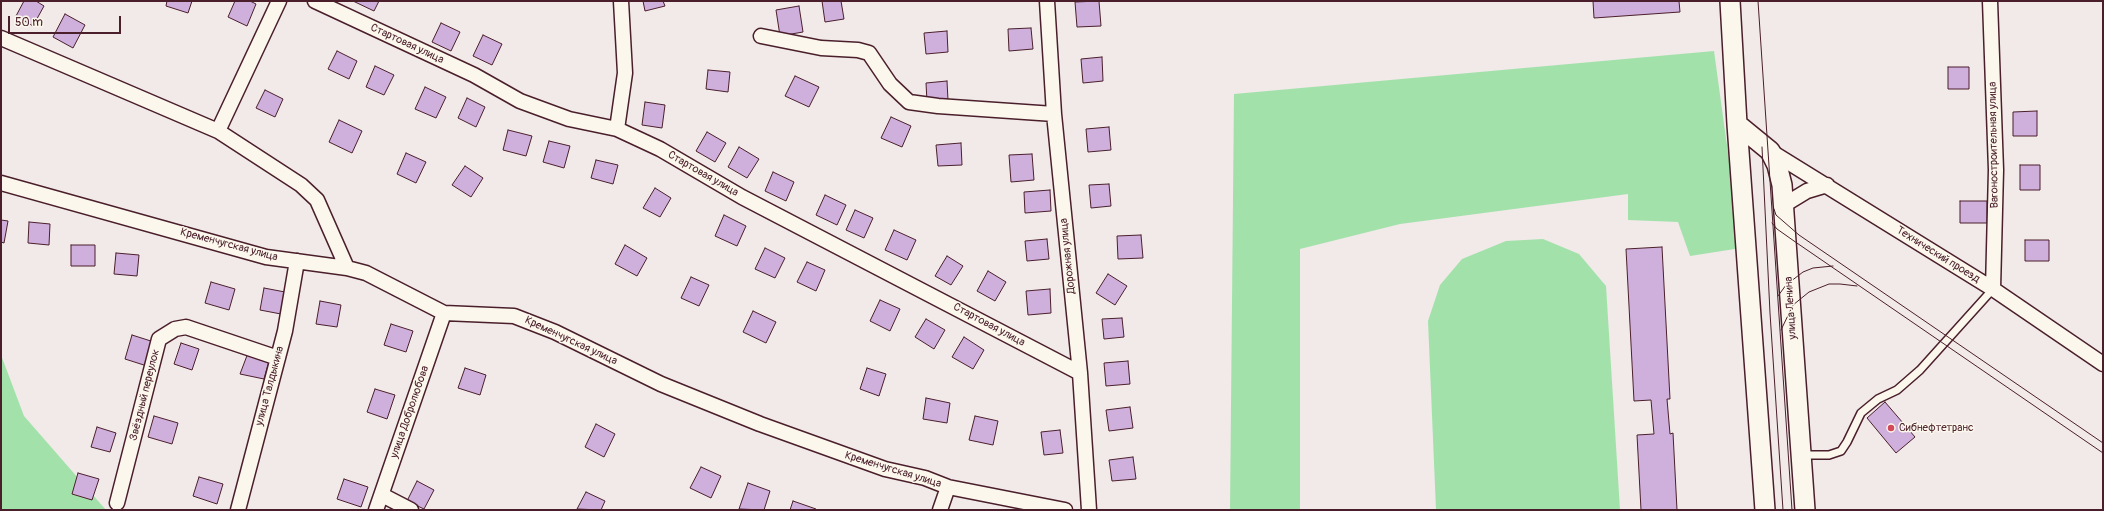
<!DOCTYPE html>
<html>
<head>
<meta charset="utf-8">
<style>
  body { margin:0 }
  #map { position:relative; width:2104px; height:511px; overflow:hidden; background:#f2e9e9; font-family:Pangolin,sans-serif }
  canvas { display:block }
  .frame { position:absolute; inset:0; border:2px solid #4a1f2b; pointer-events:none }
  .scale { position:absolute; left:8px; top:16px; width:113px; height:18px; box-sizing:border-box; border:2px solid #4a1f2b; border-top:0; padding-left:5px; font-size:12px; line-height:14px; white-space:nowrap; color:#4a1f2b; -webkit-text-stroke:3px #fbf7ec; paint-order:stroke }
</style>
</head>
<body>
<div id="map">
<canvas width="2104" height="511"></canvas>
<div class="frame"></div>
<div class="scale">50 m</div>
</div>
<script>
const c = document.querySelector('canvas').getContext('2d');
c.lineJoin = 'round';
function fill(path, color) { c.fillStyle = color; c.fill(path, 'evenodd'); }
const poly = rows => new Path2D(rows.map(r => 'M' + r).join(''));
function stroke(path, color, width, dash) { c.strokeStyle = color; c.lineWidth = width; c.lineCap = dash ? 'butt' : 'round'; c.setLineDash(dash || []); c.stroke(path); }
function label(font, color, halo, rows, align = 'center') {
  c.font = font + ' Pangolin,sans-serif'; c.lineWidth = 3; c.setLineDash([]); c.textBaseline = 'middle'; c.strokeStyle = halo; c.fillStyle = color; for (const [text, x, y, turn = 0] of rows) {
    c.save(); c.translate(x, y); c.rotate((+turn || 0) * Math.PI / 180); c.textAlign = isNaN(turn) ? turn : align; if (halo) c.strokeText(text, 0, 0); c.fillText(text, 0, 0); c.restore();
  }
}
const green = poly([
  [1714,51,1741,248,1690,256,1678,222,1628,220,1628,194,1400,224,1300,249,1300,510,1230,510,1234,94],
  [1543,239,1579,254,1606,286,1620,510,1436,510,1428,321,1440,285,1462,259,1506,241],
  [1,355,24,416,106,510,1,510]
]);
const building = poly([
  [24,1,36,1,44,6,33,26,16,16,24,1],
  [167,1,192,1,188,13,166,6,167,1],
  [235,1,250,1,256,4,247,26,228,17,235,1],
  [353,1,379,1,374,11,353,1],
  [643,1,663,1,665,6,645,11,643,1],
  [822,1,841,1,844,19,825,22,822,1],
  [1099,1,1101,26,1077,27,1075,2,1099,1],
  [1593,1,1679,1,1680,12,1594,18,1593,1],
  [799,6,803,32,780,36,776,10,799,6],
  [65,14,85,25,73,48,53,37,65,14],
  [441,23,460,32,451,51,432,42,441,23],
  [1031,28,1033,49,1009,51,1008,29,1031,28],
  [947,31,948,52,926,54,924,33,947,31],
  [483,35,502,44,492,65,473,56,483,35],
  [337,51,357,61,349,79,328,69,337,51],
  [1102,57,1103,81,1083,83,1081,59,1102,57],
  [375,66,394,75,384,95,366,87,375,66],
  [1948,67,1969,67,1969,89,1948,89,1948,67],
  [708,70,730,72,728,92,706,89,708,70],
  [795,76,819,87,809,107,785,96,795,76],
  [947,81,948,100,927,102,926,83,947,81],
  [425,87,446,97,436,118,415,109,425,87],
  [265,90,283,99,275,117,256,108,265,90],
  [467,98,485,107,476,127,458,118,467,98],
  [645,102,665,105,662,128,642,125,645,102],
  [2037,111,2037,136,2013,136,2013,112,2037,111],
  [891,117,911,126,902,147,881,138,891,117],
  [339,120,362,131,352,153,329,142,339,120],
  [1109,127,1111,150,1088,152,1086,129,1109,127],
  [508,130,532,136,526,156,503,150,508,130],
  [707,132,726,143,715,162,696,151,707,132],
  [549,141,570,146,564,168,543,162,549,141],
  [961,143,962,165,938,166,936,145,961,143],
  [739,147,759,159,747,178,728,167,739,147],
  [406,153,426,162,416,183,397,174,406,153],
  [1032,154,1034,180,1011,182,1009,155,1032,154],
  [596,160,618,165,613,184,591,178,596,160],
  [2020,165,2040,165,2040,190,2020,190,2020,165],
  [465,166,483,178,471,197,452,185,465,166],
  [773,172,794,182,786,201,765,191,773,172],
  [1109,184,1111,206,1091,208,1089,185,1109,184],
  [655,188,671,198,660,217,643,208,655,188],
  [1050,190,1051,211,1025,213,1024,192,1050,190],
  [825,195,846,205,837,225,816,215,825,195],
  [1960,201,1987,201,1987,223,1960,223,1960,201],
  [855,210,873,218,864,238,846,230,855,210],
  [724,215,746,226,737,246,715,236,724,215],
  [1,220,8,221,4,243,1,242,1,220],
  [29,222,50,224,49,245,28,243,29,222],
  [894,230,916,240,907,260,885,250,894,230],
  [1141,235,1143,258,1118,259,1117,236,1141,235],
  [1047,239,1049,259,1027,261,1025,241,1047,239],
  [2025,240,2049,240,2049,261,2025,261,2025,240],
  [71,245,95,245,95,266,71,266,71,245],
  [625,245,647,258,637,276,615,264,625,245],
  [1662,247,1670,399,1667,399,1670,434,1673,433,1677,510,1641,510,1637,435,1654,434,1651,400,1634,401,1626,249,1662,247],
  [765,248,785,258,775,278,755,269,765,248],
  [116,253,139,255,137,276,114,274,116,253],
  [947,256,963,266,951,285,935,276,947,256],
  [807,262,825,270,816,291,797,282,807,262],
  [988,271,1006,282,995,301,977,291,988,271],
  [1108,274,1127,286,1115,305,1096,293,1108,274],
  [691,277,709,285,699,306,681,298,691,277],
  [211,282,235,289,229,310,205,303,211,282],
  [264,288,285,292,281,314,260,310,264,288],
  [1050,289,1051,313,1028,315,1026,291,1050,289],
  [880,300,900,309,890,331,870,321,880,300],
  [320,301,341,305,337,327,316,324,320,301],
  [753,311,776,322,766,343,743,332,753,311],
  [1122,318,1124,337,1104,339,1102,319,1122,318],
  [926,319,945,330,934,349,915,337,926,319],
  [391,324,413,331,406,352,384,345,391,324],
  [132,335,154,342,147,366,125,359,132,335],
  [964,337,984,350,973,369,952,357,964,337],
  [181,343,199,349,192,370,174,364,181,343],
  [248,353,270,358,264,379,240,374,248,353],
  [1128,361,1130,384,1106,386,1104,363,1128,361],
  [465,368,486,375,480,395,458,388,465,368],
  [867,368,886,374,879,396,860,389,867,368],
  [375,389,395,395,387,419,367,412,375,389],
  [926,398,950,403,947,423,923,419,926,398],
  [1885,402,1915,437,1896,453,1867,418,1885,402],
  [1130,407,1133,428,1109,431,1106,410,1130,407],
  [154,416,178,423,172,444,148,437,154,416],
  [975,416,998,421,993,445,969,440,975,416],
  [596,424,615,434,604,457,585,447,596,424],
  [97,427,116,433,110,452,91,447,97,427],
  [1060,430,1063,453,1044,455,1041,432,1060,430],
  [1133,457,1136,479,1112,481,1109,460,1133,457],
  [701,467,721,476,711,498,690,488,701,467],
  [78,473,99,479,92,500,72,494,78,473],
  [199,477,223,484,217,504,193,496,199,477],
  [344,479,368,487,361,507,337,499,344,479],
  [417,481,434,490,424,509,407,501,417,481],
  [748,483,770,491,764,510,739,509,748,483],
  [586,492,605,501,601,510,577,509,586,492],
  [793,501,816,509,816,510,790,510,793,501]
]);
const lane = poly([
  [1802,455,1829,455,1841,451,1847,442,1861,413,1878,399,1897,390,1920,370,1993,289]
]);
const street = poly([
  [315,1,474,75,520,101,569,119,617,129,660,149,742,197,1080,373],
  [1047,1,1054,114,1080,373,1089,510],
  [1990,1,1996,170,1993,289],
  [761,36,821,48,858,50,869,53,890,84,909,102,938,106,1054,114],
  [1,38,218,131,301,185,317,200,347,268],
  [617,129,625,73,621,1],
  [218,131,279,1],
  [1770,151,1993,289,2103,364],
  [1,183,266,257,347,268,366,273,444,313,514,316,555,332,661,384,760,424,885,469,925,478,948,487,1065,510],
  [1784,205,1807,191,1827,185],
  [382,495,411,510],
  [117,503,159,339,175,329,186,327,278,358],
  [238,510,285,331,297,261],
  [376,510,444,313],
  [940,510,948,487]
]);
const secondary = poly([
  [1730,1,1737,124,1765,510],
  [1737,124,1770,151,1777,165,1782,185,1805,510]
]);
const tram = poly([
  [1758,1,1792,510],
  [1762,147,1770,313,1783,510],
  [1774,209,1776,215,1799,235,2103,443],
  [1772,223,1777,229,1794,241,2103,453],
  [1778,296,1786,285,1803,272,1813,268,1833,266],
  [1781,330,1793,305,1809,292,1829,284,1840,284,1857,286]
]);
const markers = [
  [1891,428,4,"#d1495b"]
];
const streetNames = [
  ["Стартовая улица",407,44,25],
  ["Вагоностроительная улица",1994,145,-91],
  ["Стартовая улица",703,174,30],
  ["Кременчугская улица",229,245,15],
  ["Технический проезд",1938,255,32],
  ["Дорожная улица",1068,256,-96],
  ["улица Ленина",1791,308,-94],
  ["Стартовая улица",989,325,28],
  ["Кременчугская улица",571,341,25],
  ["улица Талдыкина",270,386,-75],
  ["Звёздный переулок",145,395,-76],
  ["улица Добролюбова",410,412,-71],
  ["Кременчугская улица",893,470,17]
];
const poiNames = [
  ["Сибнефтетранс",1899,428]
];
fill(green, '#a2e2aa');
fill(building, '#cfb0dc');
stroke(building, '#4a1f2b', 1);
stroke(lane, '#4a1f2b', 10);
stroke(street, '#4a1f2b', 17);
stroke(secondary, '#4a1f2b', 22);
stroke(lane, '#fbf7ec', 7);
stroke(street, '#fbf7ec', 14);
stroke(secondary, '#fbf7ec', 19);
stroke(tram, '#4a1f2b', 1);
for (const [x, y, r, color] of markers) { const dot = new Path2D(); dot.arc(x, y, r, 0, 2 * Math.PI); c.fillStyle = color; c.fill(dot); stroke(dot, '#fbf7ec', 1.5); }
label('11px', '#4a1f2b', '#fbf7ec', streetNames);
label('11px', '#4a1f2b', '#fbf7ec', poiNames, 'left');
</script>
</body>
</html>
